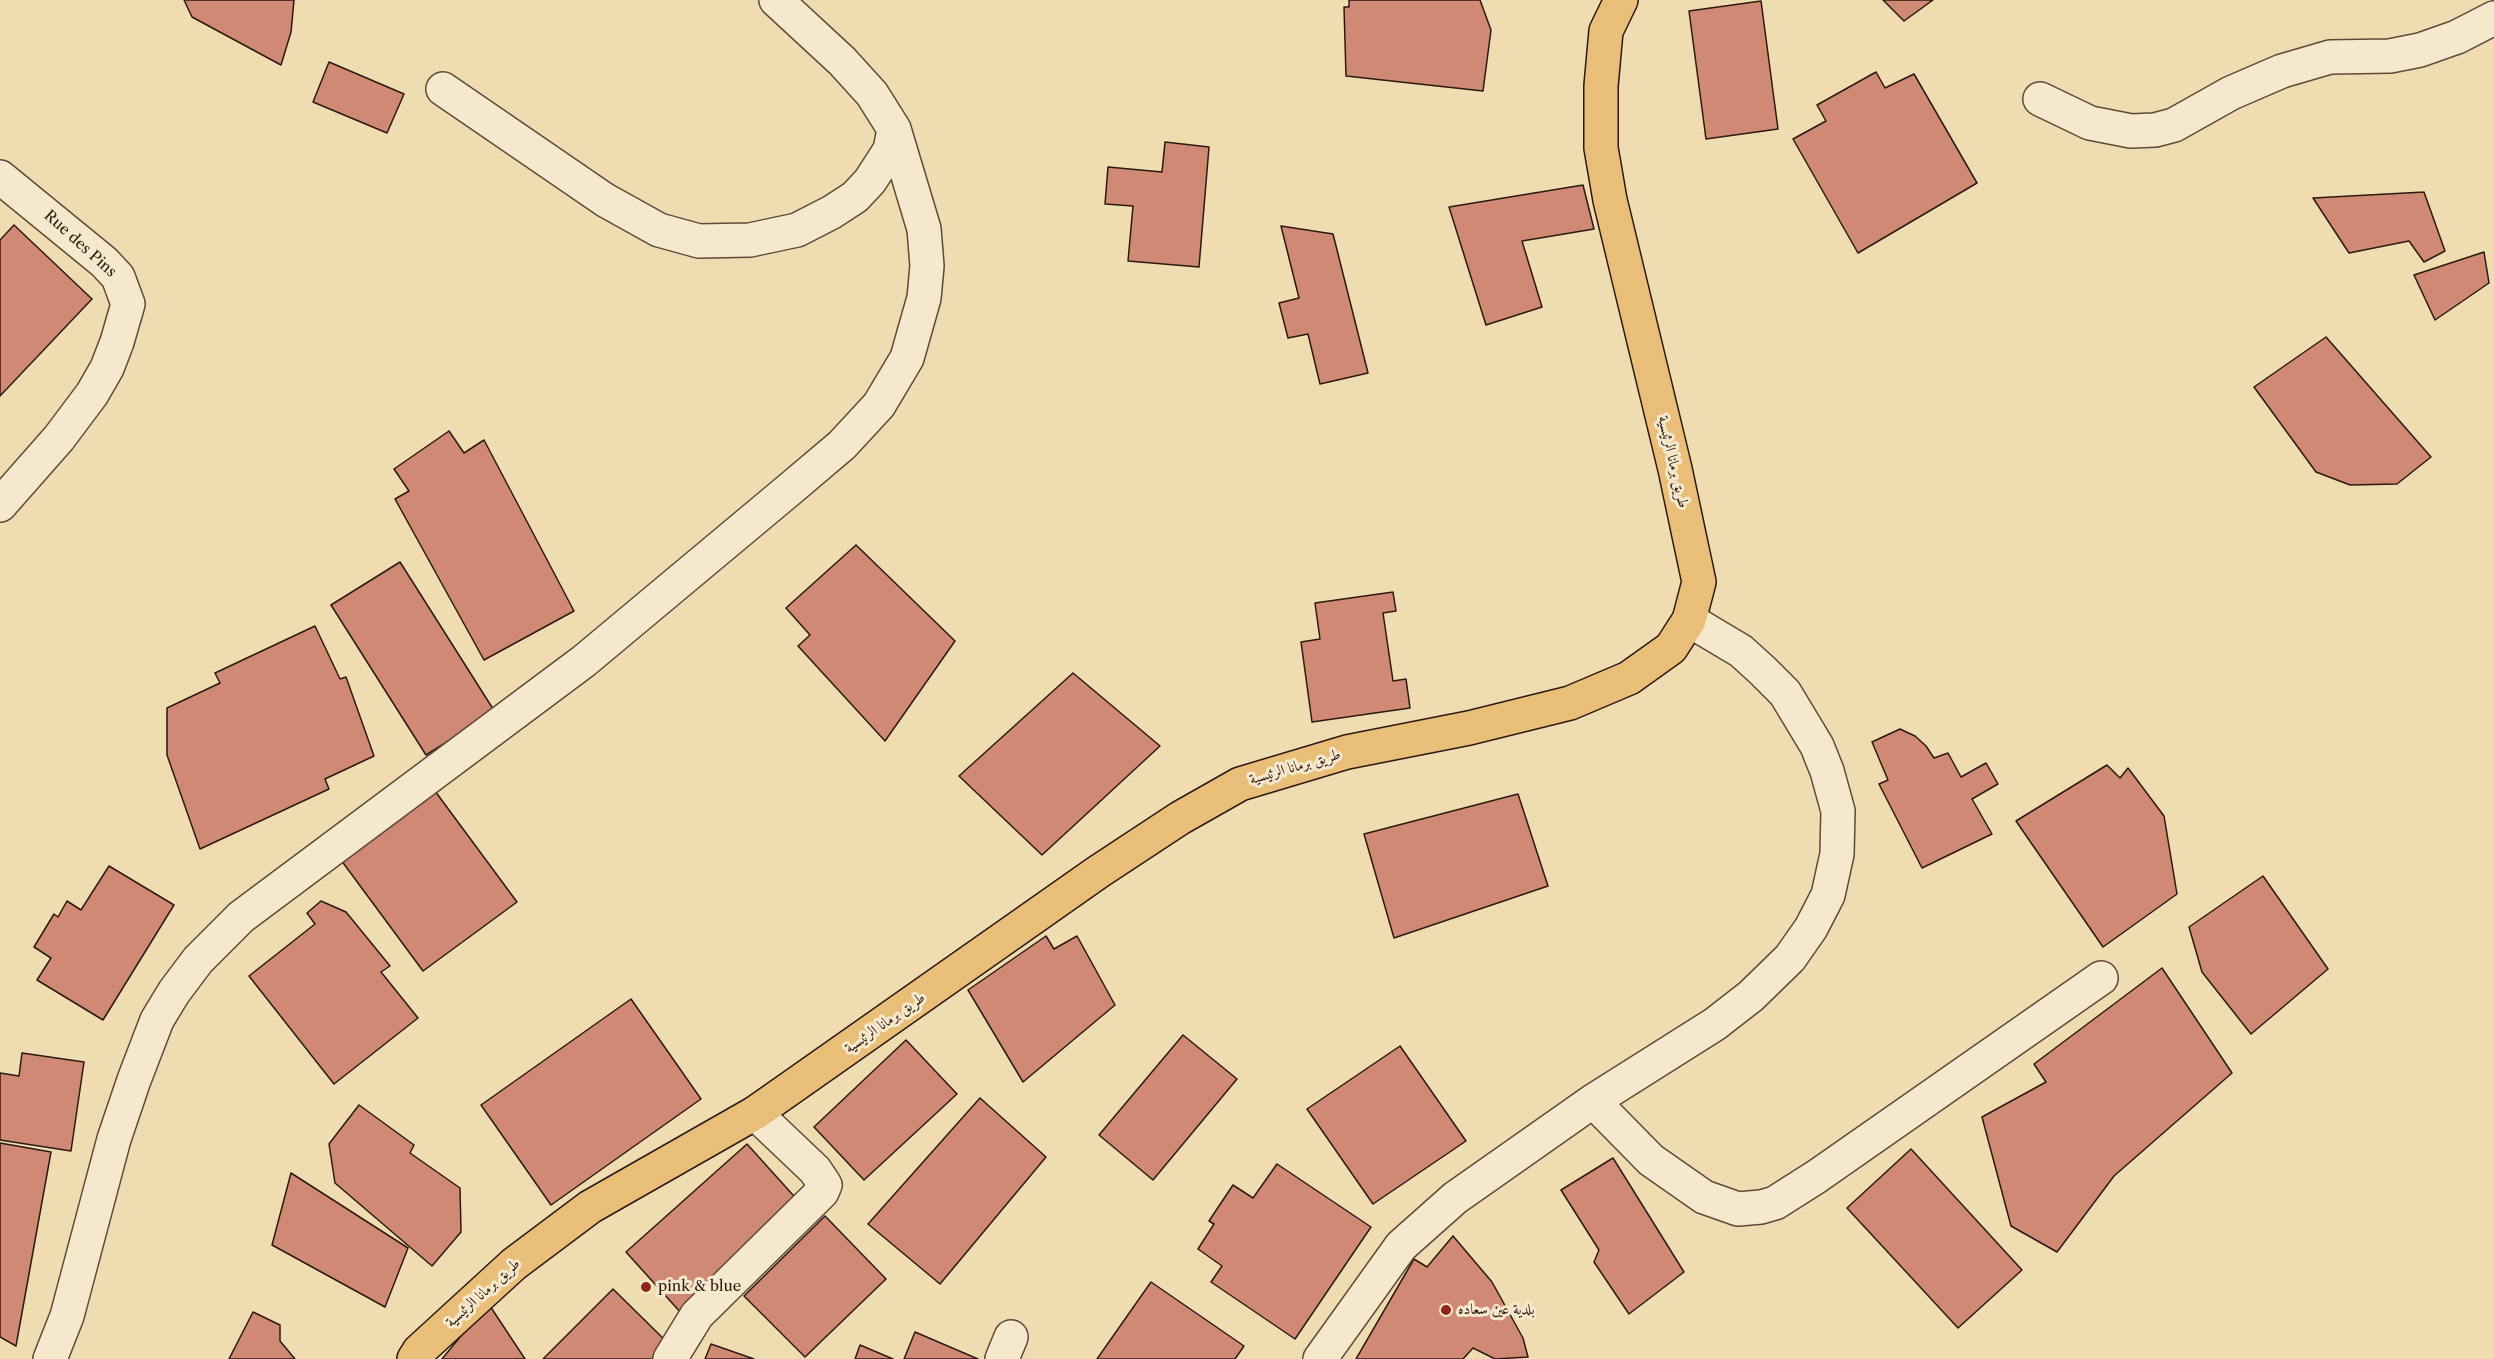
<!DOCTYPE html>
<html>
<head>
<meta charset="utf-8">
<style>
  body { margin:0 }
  canvas { display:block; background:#efdcb0 }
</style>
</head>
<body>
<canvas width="2494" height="1359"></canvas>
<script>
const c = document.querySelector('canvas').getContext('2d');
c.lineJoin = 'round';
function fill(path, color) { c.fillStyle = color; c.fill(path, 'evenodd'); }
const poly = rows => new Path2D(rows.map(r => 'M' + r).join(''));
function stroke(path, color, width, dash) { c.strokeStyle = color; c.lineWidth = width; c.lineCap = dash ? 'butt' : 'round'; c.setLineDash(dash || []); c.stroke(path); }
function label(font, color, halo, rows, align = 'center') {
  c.font = font + ' "Libre Caslon Text",Amiri,serif'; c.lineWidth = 6; c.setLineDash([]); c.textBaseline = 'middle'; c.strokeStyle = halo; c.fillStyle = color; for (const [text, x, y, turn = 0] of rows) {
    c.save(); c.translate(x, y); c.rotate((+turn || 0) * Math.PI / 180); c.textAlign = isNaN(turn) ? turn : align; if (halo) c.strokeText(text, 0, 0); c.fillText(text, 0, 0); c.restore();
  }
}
const building = poly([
  [184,0,294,0,291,32,281,65,192,17,184,0],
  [1349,0,1480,0,1491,30,1483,91,1346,76,1344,7,1349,7,1349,0],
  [1883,0,1933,0,1904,21,1883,0],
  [1761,1,1778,129,1706,139,1689,11,1761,1],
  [329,62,404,94,387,133,313,102,329,62],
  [1876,72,1885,88,1914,74,1977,183,1858,253,1793,139,1826,121,1817,105,1876,72],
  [1165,142,1209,147,1199,267,1128,261,1133,206,1105,204,1108,167,1162,172,1165,142],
  [1583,185,1594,229,1522,241,1542,307,1486,325,1449,207,1583,185],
  [2424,192,2445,251,2424,262,2409,241,2349,253,2313,198,2424,192],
  [14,225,92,299,0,396,0,240,14,225],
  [1281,226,1333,234,1368,373,1320,384,1308,334,1288,338,1279,303,1299,298,1281,226],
  [2484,252,2489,283,2435,320,2414,275,2484,252],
  [2326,337,2431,457,2397,484,2350,485,2316,472,2254,387,2326,337],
  [449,431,464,453,484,440,574,611,484,660,395,499,409,491,394,469,449,431],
  [856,545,955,641,885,741,798,646,810,635,786,608,856,545],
  [400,562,495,712,426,755,331,605,400,562],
  [1393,592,1396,611,1383,613,1393,681,1406,679,1410,708,1312,722,1301,642,1320,639,1315,603,1393,592],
  [315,626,340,679,346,677,374,756,325,779,329,789,200,849,167,755,167,708,220,683,215,673,315,626],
  [1073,673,1160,746,1042,855,959,776,1073,673],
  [1900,729,1915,736,1926,746,1934,758,1948,753,1961,777,1986,763,1998,784,1972,799,1992,834,1922,868,1879,784,1888,780,1872,742,1900,729],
  [2107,765,2120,778,2128,768,2164,816,2177,894,2103,947,2016,821,2107,765],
  [435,791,517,902,423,971,341,860,435,791],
  [1518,794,1548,886,1394,938,1364,834,1518,794],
  [109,866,174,905,103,1020,37,980,51,958,34,947,54,914,58,917,67,901,81,910,109,866],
  [2263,876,2328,969,2251,1034,2202,972,2189,927,2263,876],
  [321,901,346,912,390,966,381,972,418,1018,334,1084,249,976,315,924,307,913,321,901],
  [1046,936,1054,949,1077,936,1115,1005,1023,1082,968,990,1046,936],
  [2162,968,2232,1073,2114,1176,2057,1252,2011,1226,1982,1117,2046,1082,2034,1064,2162,968],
  [631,999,701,1099,551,1205,481,1105,631,999],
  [1183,1035,1237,1079,1153,1180,1099,1135,1183,1035],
  [906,1040,957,1094,864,1180,814,1127,906,1040],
  [1400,1046,1466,1141,1373,1204,1307,1109,1400,1046],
  [22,1053,84,1062,71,1151,0,1140,0,1073,19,1076,22,1053],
  [980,1098,1046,1157,940,1284,868,1224,980,1098],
  [359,1105,414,1145,410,1153,460,1188,461,1232,432,1266,335,1183,329,1144,359,1105],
  [0,1143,51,1152,16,1346,0,1337,0,1143],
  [747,1144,802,1205,682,1314,626,1252,747,1144],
  [1911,1149,2022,1270,1958,1328,1847,1208,1911,1149],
  [1613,1158,1684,1272,1629,1314,1594,1262,1599,1250,1561,1190,1613,1158],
  [1277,1164,1371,1227,1295,1339,1211,1282,1222,1266,1198,1249,1214,1224,1209,1221,1233,1185,1253,1198,1277,1164],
  [291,1173,408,1248,385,1307,272,1245,291,1173],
  [825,1216,886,1279,805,1357,744,1296,825,1216],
  [1453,1236,1492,1282,1523,1338,1528,1357,1495,1359,1473,1348,1463,1359,1356,1359,1414,1259,1427,1267,1453,1236],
  [1151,1282,1244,1346,1235,1359,1097,1359,1151,1282],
  [613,1289,672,1347,660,1359,543,1359,613,1289],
  [488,1303,525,1359,442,1359,488,1303],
  [253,1312,280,1325,280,1341,295,1359,229,1359,253,1312],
  [915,1332,978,1359,904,1359,915,1332],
  [711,1344,754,1359,705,1359,711,1344],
  [860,1345,893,1359,855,1359,860,1345]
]);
const minor = poly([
  [443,89,605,200,659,230,699,241,750,240,797,230,832,212,855,197,870,181,890,150,894,129],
  [2040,99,2090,123,2131,131,2155,130,2174,125,2231,93,2282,71,2330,57,2390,56,2420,50,2457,37,2494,18],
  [0,177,104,262,118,277,128,304,117,342,107,368,92,394,59,438,0,505],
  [1593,1101,1651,1160,1704,1197,1738,1209,1761,1207,1775,1203,1816,1177,2101,978],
  [50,1359,67,1316,114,1139,134,1080,157,1020,174,992,198,960,241,917,584,661,790,489,842,445,879,405,907,358,924,298,927,266,924,229,894,129,872,94,842,61,776,0],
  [670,1359,697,1315,822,1192,825,1185,815,1170,755,1113],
  [1002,1359,1011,1337],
  [1320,1359,1401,1246,1455,1198,1593,1101,1715,1024,1751,996,1790,958,1811,928,1828,895,1837,854,1838,811,1827,771,1817,746,1785,693,1763,671,1741,651,1689,620]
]);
const major = poly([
  [414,1359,419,1351,514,1264,590,1207,755,1113,1098,872,1180,818,1240,784,1347,752,1469,728,1570,703,1629,678,1671,648,1689,620,1699,582,1675,469,1610,200,1601,148,1601,86,1606,31,1621,0]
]);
const markers = [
  [646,1287,6,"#8f2418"],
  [1446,1310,6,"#8f2418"]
];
const streetNames = [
  ["Rue des Pins",80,244,42],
  ["طريق برمانا الرئيسية",1673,462,77],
  ["طريق برمانا الرئيسية",1295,767,-16],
  ["طريق برمانا الرئيسية",885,1023,-35],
  ["طريق برمانا الرئيسية",483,1293,-42]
];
const poiNames = [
  ["pink & blue",658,1287],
  ["بلدية عين سعاده",1458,1310]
];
fill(building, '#cf8975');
stroke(building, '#2c1912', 1.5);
stroke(minor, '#5d4a3a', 36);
stroke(major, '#2c1912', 36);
stroke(minor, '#f5e8cc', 33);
stroke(major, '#e8be78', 33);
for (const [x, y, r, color] of markers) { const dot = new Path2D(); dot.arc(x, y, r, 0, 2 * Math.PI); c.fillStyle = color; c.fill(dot); stroke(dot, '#f5e8cc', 2); }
label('15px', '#2c1912', '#f5e8cc', streetNames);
label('15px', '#2c1912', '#f5e8cc', poiNames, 'left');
</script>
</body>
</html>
